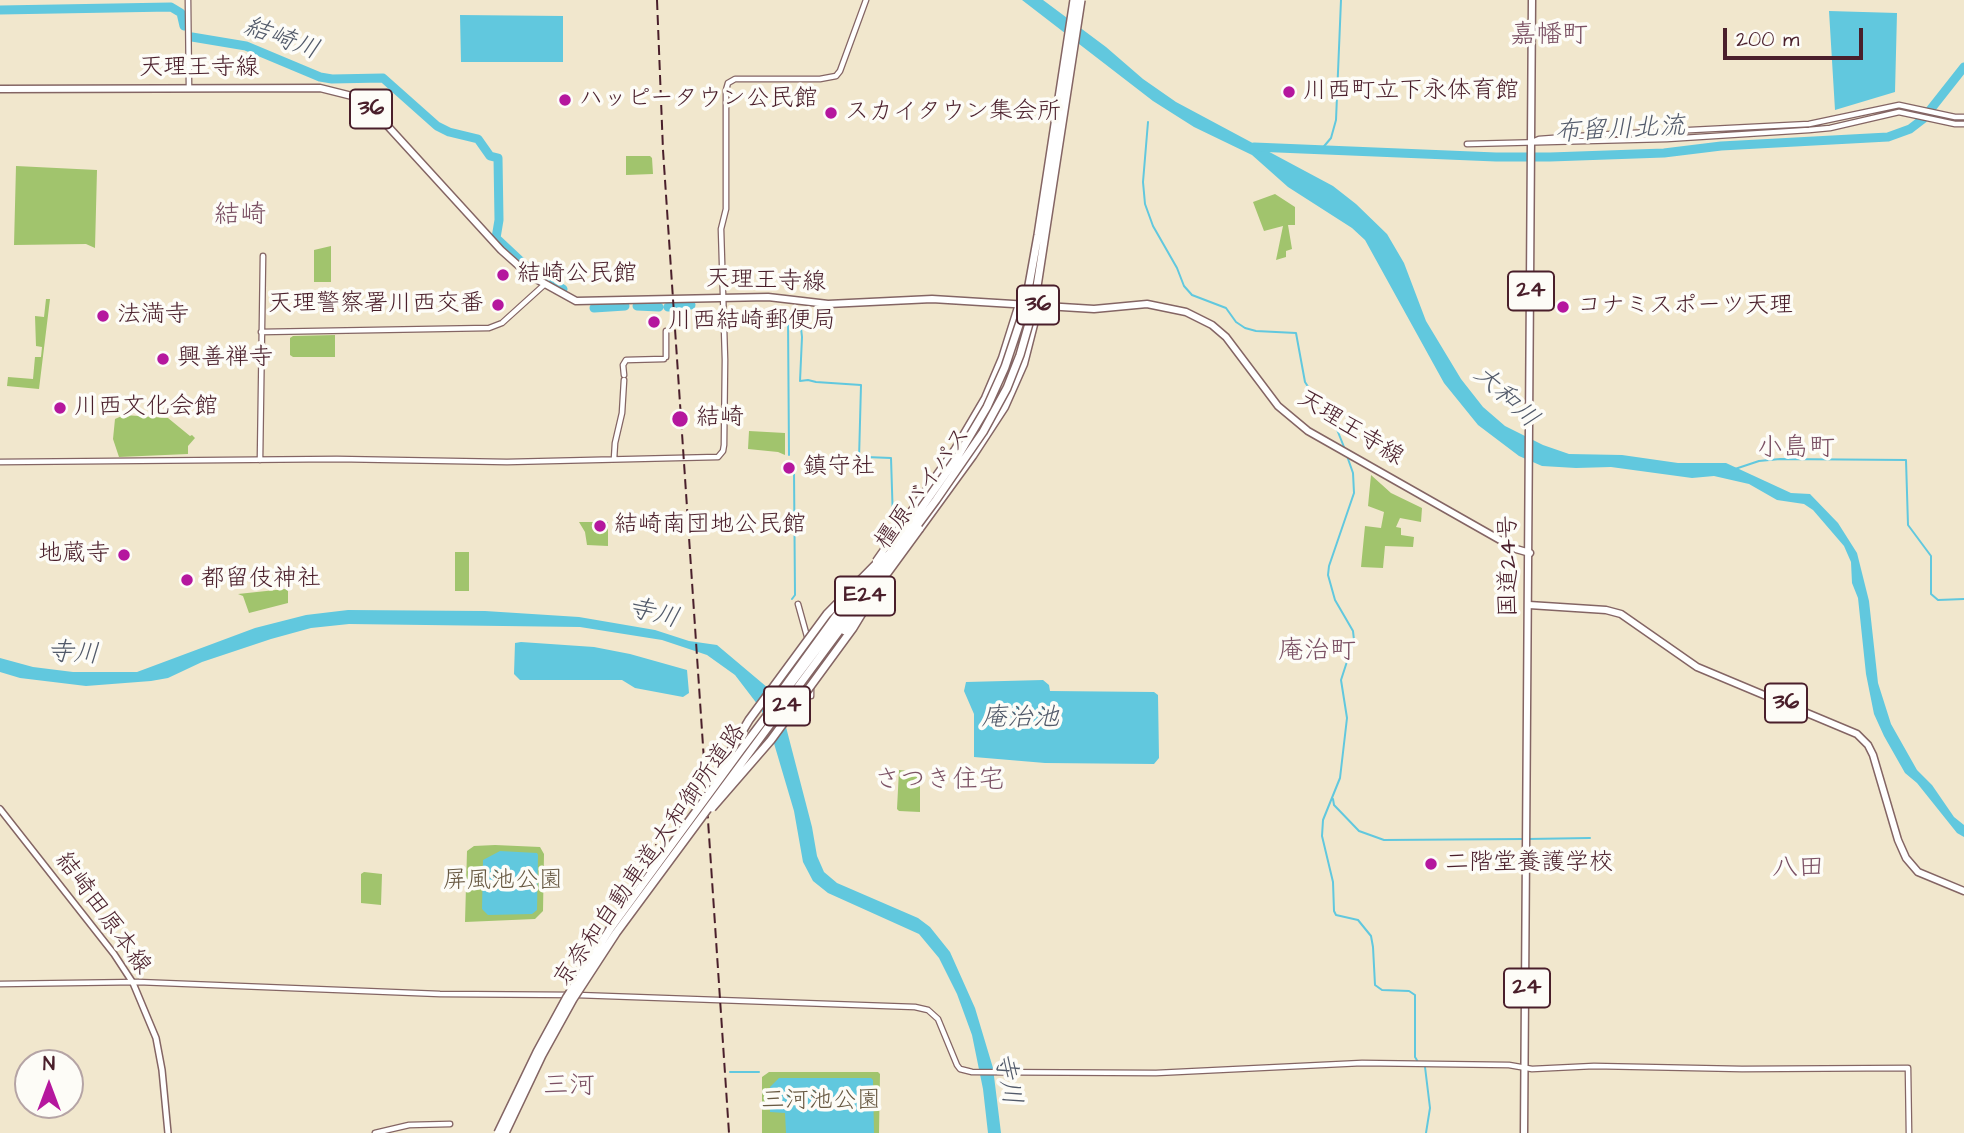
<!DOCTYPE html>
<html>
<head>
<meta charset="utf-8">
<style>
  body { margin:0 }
  #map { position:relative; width:1964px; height:1133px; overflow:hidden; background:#f1e7cd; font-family:"Architects Daughter",sans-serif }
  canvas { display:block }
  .north { position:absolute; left:14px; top:1049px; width:70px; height:70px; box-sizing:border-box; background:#fdfcf7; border:2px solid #b5a4a5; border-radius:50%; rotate:0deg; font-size:19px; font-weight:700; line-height:28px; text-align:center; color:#4a1f2b }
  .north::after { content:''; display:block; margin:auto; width:24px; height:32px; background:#b5179e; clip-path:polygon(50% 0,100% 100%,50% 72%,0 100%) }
  .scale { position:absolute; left:1723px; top:28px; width:140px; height:32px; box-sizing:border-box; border:4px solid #4a1f2b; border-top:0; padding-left:9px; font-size:21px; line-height:24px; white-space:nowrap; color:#4a1f2b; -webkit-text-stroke:5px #fdfcf7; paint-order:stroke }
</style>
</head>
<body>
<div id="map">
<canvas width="1964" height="1133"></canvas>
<div class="north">N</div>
<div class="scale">200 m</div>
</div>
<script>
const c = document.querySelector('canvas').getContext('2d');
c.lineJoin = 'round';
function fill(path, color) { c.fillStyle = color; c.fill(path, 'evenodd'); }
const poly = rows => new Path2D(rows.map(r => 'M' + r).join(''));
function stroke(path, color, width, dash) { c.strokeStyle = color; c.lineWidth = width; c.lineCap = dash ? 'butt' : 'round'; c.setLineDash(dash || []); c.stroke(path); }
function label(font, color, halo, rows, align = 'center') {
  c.font = font + ' "Architects Daughter","Klee One",sans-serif'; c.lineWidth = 7; c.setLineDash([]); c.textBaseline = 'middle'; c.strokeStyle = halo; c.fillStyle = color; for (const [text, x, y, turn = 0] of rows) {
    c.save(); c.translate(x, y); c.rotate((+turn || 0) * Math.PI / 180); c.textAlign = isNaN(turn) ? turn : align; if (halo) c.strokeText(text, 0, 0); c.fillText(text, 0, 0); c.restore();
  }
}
const green = poly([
  [626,156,650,156,652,158,653,174,626,175],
  [16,166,97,170,95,248,86,244,14,245],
  [1275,194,1295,207,1295,225,1288,225,1292,249,1286,251,1286,257,1276,260,1283,226,1264,231,1253,202],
  [331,246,331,282,314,282,314,250],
  [46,299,50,299,39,389,7,386,8,377,33,379,35,357,41,357,42,347,36,346,35,316,44,317],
  [335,335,335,357,293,357,290,355,290,338,293,336],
  [124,415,168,418,190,436,192,435,195,438,188,446,188,454,119,457,113,439,115,419],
  [749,431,785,433,785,455,778,452,748,449],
  [1371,475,1391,493,1422,508,1421,522,1400,518,1396,527,1401,528,1401,535,1414,537,1413,547,1385,546,1383,568,1361,567,1365,526,1381,528,1384,512,1368,506],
  [579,522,608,522,608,546,587,545,585,532],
  [455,552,469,552,469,591,455,591],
  [285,589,288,591,288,603,249,613,243,596,238,594],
  [899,770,920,772,920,812,899,811,897,809],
  [495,845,540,847,544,854,543,911,535,919,465,922,467,851,474,846],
  [364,872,382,874,381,905,361,903,361,874],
  [769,1072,878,1072,880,1074,879,1133,762,1133,762,1077]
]);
const water = poly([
  [1022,0,1043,0,1106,47,1143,79,1176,102,1333,186,1356,204,1387,234,1404,263,1426,321,1461,379,1483,407,1505,426,1543,445,1569,454,1622,455,1678,463,1726,463,1791,493,1810,494,1838,523,1857,553,1869,601,1878,683,1891,724,1917,770,1932,785,1954,817,1964,825,1964,837,1957,833,1917,783,1905,773,1884,736,1874,714,1866,674,1858,598,1852,583,1851,562,1844,546,1813,510,1804,504,1777,500,1749,484,1714,476,1692,478,1611,467,1576,468,1542,466,1519,456,1478,425,1444,383,1365,240,1352,228,1288,187,1252,155,1194,127,1153,101],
  [1829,11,1897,13,1895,92,1835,110],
  [460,15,563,16,563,62,461,62],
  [348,610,485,611,579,617,655,630,689,641,717,645,768,688,776,703,786,727,812,827,817,856,824,872,837,883,918,918,930,927,950,952,975,1008,993,1068,1001,1133,988,1133,983,1089,972,1035,957,994,939,958,919,934,828,893,813,881,803,862,794,811,773,740,761,709,735,675,707,655,662,640,580,627,349,624,311,628,271,639,202,662,168,678,151,681,86,686,20,678,0,672,0,658,33,667,73,672,137,672,255,628,306,615],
  [521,642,594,647,630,654,687,670,689,693,683,697,635,688,622,680,520,680,514,674,515,643],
  [1043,680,1049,685,1050,691,1154,692,1158,695,1159,758,1154,764,1045,763,974,757,974,714,964,691,966,682],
  [500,851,537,853,538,855,537,910,532,914,488,915,482,909,483,860],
  [779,1078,871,1078,873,1080,874,1133,786,1133,785,1113,770,1112,770,1087]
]);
const stream = poly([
  [1148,122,1143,182,1145,204,1153,226,1177,268,1184,286,1192,295,1226,308,1236,322,1245,328,1256,331,1296,333,1305,382,1314,396,1332,417,1344,447],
  [1320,151,1331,138,1336,120,1341,0],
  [808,310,799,310,802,337,800,381,808,380,816,382,861,385,859,459,866,457,891,458,893,521],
  [779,317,798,318],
  [788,318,789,455],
  [1347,456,1353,473,1354,493,1329,566,1328,575,1335,600,1353,631,1354,640,1341,680,1347,718,1340,778,1323,820,1322,836,1333,882,1334,911,1336,915,1358,920,1371,936,1373,947,1375,985,1382,990,1409,991,1415,995,1415,1057,1418,1062],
  [1735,469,1759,461,1780,459,1906,460,1908,525,1931,556,1931,594,1938,600,1964,599],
  [792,599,795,595,794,471],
  [1333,799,1334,805,1359,831,1384,840,1523,839],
  [1528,839,1590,838],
  [1425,1067,1430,1108,1426,1133],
  [730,1072,759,1072]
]);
const river = poly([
  [0,10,171,7,181,13,184,26],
  [192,37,246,46,320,77,332,79,383,78,437,126,449,132,478,139,490,156,498,158,499,220,496,238,528,268,563,289],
  [1254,147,1496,157,1550,157,1664,153,1721,146,1888,137,1910,129,1923,119,1964,67],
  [637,306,659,307],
  [668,307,691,305],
  [594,308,625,306]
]);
const tertiary = poly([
  [188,0,189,88],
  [1532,142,1539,139,1592,135,1809,124,1899,105,1955,117,1964,117],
  [1467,144,1667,139,1809,130,1830,128,1899,112,1955,124,1964,124],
  [261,332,489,328,502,323,544,285],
  [666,357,666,331],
  [624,375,623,365,626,360,664,359],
  [614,459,615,443,622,413,624,380],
  [260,460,263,256],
  [0,462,337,459,507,462,718,457,723,451,724,445,725,360,721,229,726,209,726,90,728,83,735,79,820,79,836,76,840,71,866,0],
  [798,604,808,640],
  [811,669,811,696],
  [0,984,138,982,440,994,577,995,915,1007,928,1010,938,1019,957,1065,960,1069,972,1072,1156,1073,1362,1063,1509,1065,1532,1069,1594,1066,1742,1069,1908,1068,1909,1133],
  [375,1133,409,1125,450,1124]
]);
const secondary = poly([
  [0,809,114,954,133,983,156,1038,162,1070,168,1133]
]);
const primary = poly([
  [0,89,320,88,352,96,374,111,501,250,529,275,576,301,768,297,828,304,932,299,1094,309,1147,304,1186,312,1212,325,1226,337,1278,406,1308,431,1516,549,1530,553],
  [1529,605,1606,610,1621,614,1697,667,1857,734,1868,745,1873,755,1898,840,1906,858,1918,872,1964,891]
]);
const trunk = poly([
  [900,527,955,449,985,398,1002,358,1019,304],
  [920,529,973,456,1005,407,1024,364,1039,305],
  [1524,1133,1532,0]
]);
const rail = poly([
  [657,0,663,150,729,1133]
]);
const trunkBridge = poly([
  [876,561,900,527],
  [882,581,920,529],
  [844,631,867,600],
  [773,702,855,589]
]);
const motorwayBridge = poly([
  [714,779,749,720,827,614,884,556],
  [712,808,771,740,853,628,884,577],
  [498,1133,537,1052,567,997,610,929,741,750,892,550,958,456,987,407,1005,367,1025,307,1038,235,1074,0],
  [505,1133,542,1055,573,999,616,933,936,500,983,432,1007,388,1020,355,1034,306,1081,0]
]);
const markers = [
  [1289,92,7,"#b5179e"],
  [565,100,7,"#b5179e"],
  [831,113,7,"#b5179e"],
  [503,275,7,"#b5179e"],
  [498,305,7,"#b5179e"],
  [1563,307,7,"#b5179e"],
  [103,316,7,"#b5179e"],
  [654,322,7,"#b5179e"],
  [163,359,7,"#b5179e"],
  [60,408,7,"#b5179e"],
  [680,419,9,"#b5179e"],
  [789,468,7,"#b5179e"],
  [600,526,7,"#b5179e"],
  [124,555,7,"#b5179e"],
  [187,580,7,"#b5179e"],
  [1431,864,7,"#b5179e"]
];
const shields = [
  [371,109,42],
  [1531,291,46],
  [1038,305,42],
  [865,596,60],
  [1786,703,42],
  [787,706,46],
  [1527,988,46]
];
const shieldNames = [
  ["36",371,109],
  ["24",1531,291],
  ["36",1038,305],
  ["E24",865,596],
  ["36",1786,703],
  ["24",787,706],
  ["24",1527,988]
];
const streetNames = [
  ["天理王寺線",199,69],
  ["天理王寺線",766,282,2],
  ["天理王寺線",1350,429,32],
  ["橿原バイパス",924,489,-54],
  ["国道24号",1510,566,-90],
  ["京奈和自動車道;大和御所道路",651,856,-55],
  ["結崎田原本線",102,914,54]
];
const poiNames = [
  ["川西町立下永体育館",1303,92],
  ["ハッピータウン公民館",579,100],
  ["スカイタウン集会所",845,113],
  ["結崎公民館",517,275],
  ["天理警察署川西交番",484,305,"right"],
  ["コナミスポーツ天理",1577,307],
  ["法満寺",117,316],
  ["川西結崎郵便局",668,322],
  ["興善禅寺",177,359],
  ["川西文化会館",74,408],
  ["結崎",696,419],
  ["鎮守社",803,468],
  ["結崎南団地公民館",614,526],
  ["地蔵寺",110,555,"right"],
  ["都留伎神社",201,580],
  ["二階堂養護学校",1445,864]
];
const parkNames = [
  ["屏風池公園",503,882],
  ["三河池公園",821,1102]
];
const neighbourhoodNames = [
  ["嘉幡町",1549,37],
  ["結崎",240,217],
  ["小島町",1796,450],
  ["庵治町",1317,653],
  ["さつき住宅",939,782],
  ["八田",1798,870],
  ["三河",569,1088]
];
const waterNames = [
  ["結崎川",281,40,20],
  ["布留川北流",1620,131,-3],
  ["大和川",1505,398,43],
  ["寺川",653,615,14],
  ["寺川",73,655,3],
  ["庵治池",1020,720],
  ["寺川",1006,1079,80]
];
fill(green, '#a1c46d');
fill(water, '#61c8de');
stroke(stream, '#61c8de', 2);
stroke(river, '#61c8de', 9);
stroke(tertiary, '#846564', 7);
stroke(secondary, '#846564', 8);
stroke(primary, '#846564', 9);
stroke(trunk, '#846564', 9);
stroke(tertiary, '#fff', 4.5);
stroke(secondary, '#fff', 5);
stroke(primary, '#fff', 6);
stroke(trunk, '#fff', 6);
stroke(rail, '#4a1f2b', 2, [10, 5]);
stroke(trunkBridge, '#846564', 9, []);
stroke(motorwayBridge, '#846564', 10, []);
stroke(trunkBridge, '#fff', 6);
stroke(motorwayBridge, '#fff', 7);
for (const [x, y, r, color] of markers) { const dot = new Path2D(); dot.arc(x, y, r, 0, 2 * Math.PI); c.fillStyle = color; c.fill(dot); stroke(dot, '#fdfcf7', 2.5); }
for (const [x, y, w] of shields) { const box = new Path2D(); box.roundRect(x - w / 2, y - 19.5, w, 39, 5); c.fillStyle = '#fdfcf7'; c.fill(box); stroke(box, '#4a1f2b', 2); }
label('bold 23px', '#4a1f2b', null, shieldNames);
label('24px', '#4a1f2b', '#fdfcf7', streetNames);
label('24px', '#4a1f2b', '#fdfcf7', poiNames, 'left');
label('24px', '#685942', '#fdfcf7', parkNames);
label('26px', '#7b5164', '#fdfcf7', neighbourhoodNames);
label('italic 26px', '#525a6a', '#fdfcf7', waterNames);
</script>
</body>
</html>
